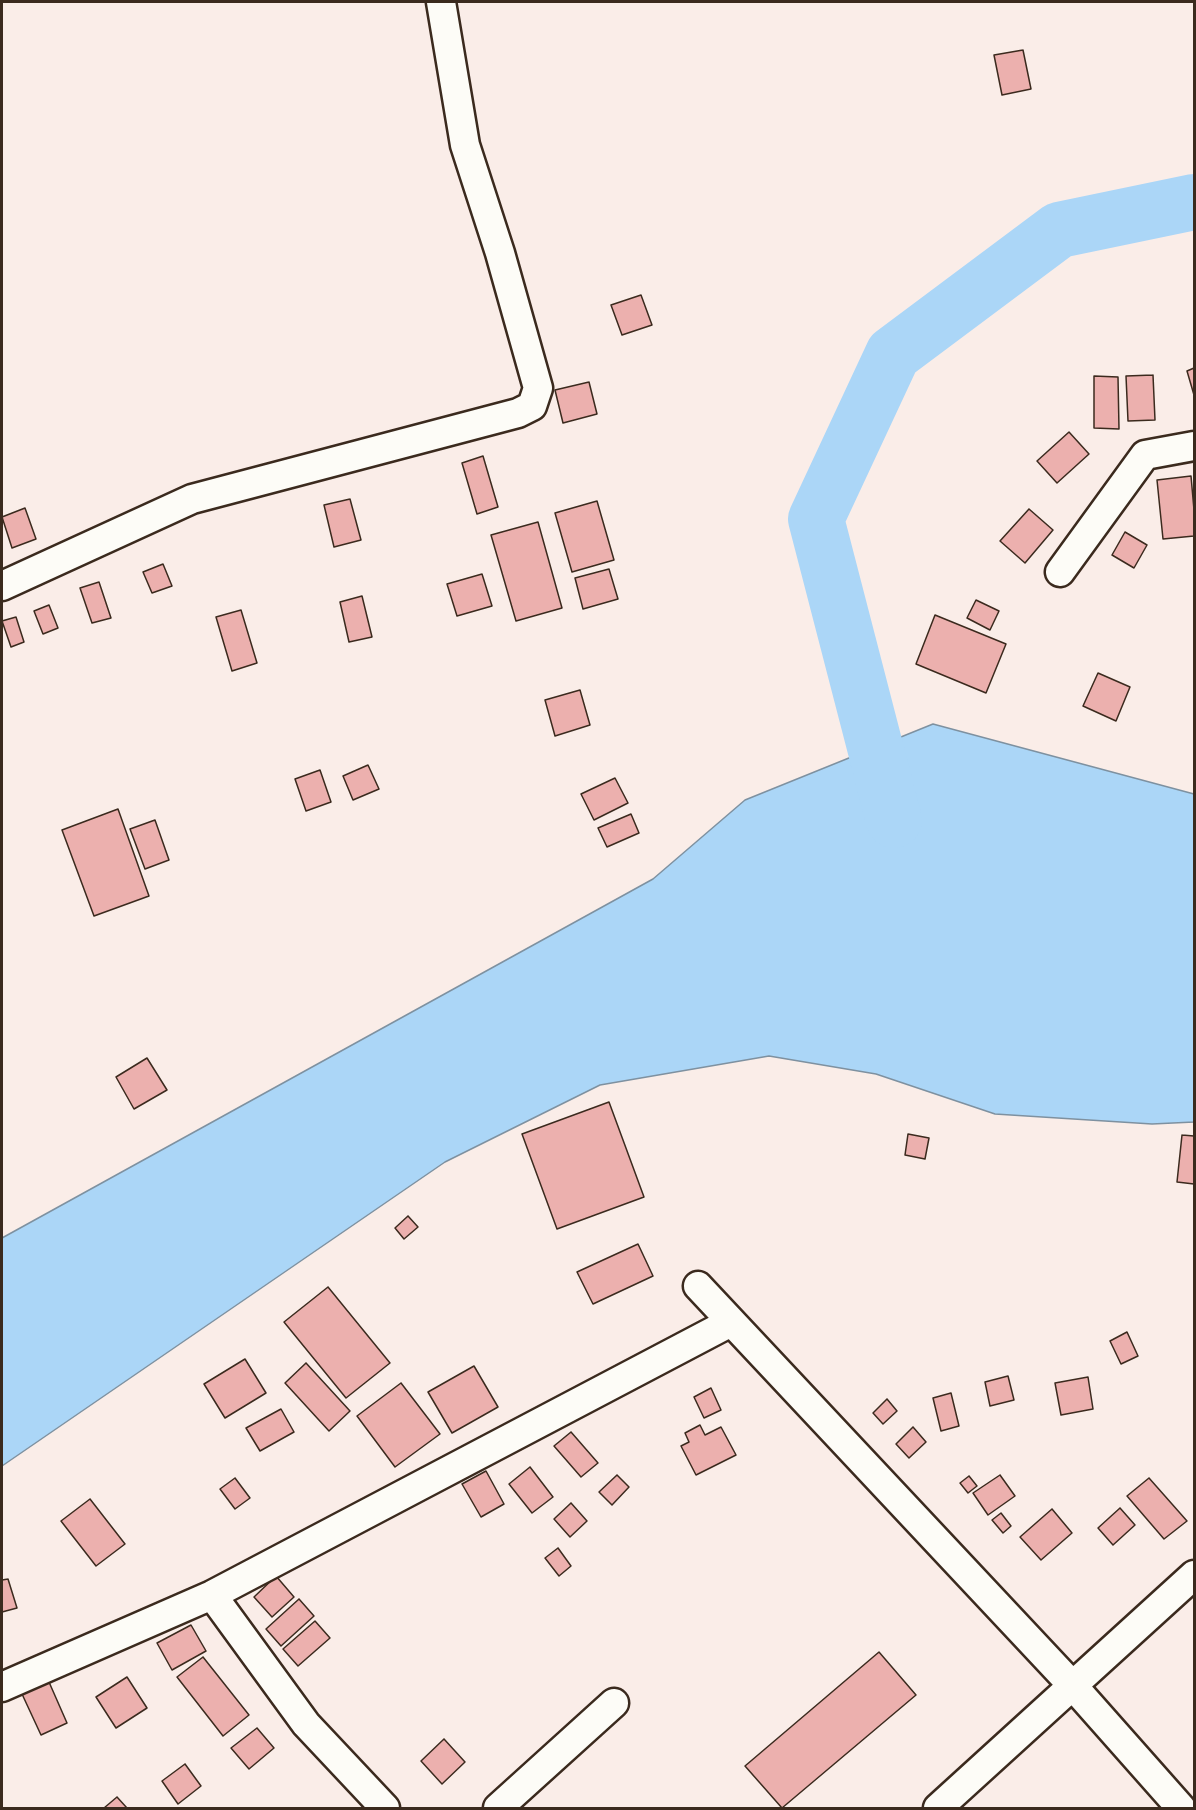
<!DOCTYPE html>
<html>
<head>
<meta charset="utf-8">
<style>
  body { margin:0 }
  #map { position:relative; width:1196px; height:1810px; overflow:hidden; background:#faede8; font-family:Dekko,sans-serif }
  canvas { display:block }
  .frame { position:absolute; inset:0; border:3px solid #3b2a1e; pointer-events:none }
</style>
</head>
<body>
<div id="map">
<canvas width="1196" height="1810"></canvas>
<div class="frame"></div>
</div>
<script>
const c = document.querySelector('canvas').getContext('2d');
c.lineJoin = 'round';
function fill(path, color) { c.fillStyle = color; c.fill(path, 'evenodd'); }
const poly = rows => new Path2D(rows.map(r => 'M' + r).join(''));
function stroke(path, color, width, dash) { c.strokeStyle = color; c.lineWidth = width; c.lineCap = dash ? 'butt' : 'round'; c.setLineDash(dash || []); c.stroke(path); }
const water = poly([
  [933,724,1194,794,1194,1122,1152,1124,995,1114,876,1074,769,1056,600,1085,445,1162,2,1466,2,1238,653,879,745,800,933,724]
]);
const river = poly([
  [894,820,816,519,893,354,1059,230,1194,202]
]);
const building = poly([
  [1023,50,1031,89,1002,95,994,55,1023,50],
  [641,295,652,325,622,335,611,305,641,295],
  [1194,368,1194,395,1187,371,1194,368],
  [1153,375,1155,420,1128,421,1126,376,1153,375],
  [1094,376,1118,377,1119,429,1094,428,1094,376],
  [589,382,597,414,563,423,555,390,589,382],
  [1069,432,1089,454,1057,483,1037,461,1069,432],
  [483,456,498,507,477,514,462,463,483,456],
  [1191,476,1194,510,1194,536,1163,539,1157,480,1191,476],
  [350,499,361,540,334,547,324,505,350,499],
  [597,501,614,560,572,572,555,513,597,501],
  [25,508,36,539,12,548,2,517,25,508],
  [1029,509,1053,530,1025,563,1000,541,1029,509],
  [538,522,562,608,516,621,491,535,538,522],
  [1125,532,1147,545,1134,568,1112,555,1125,532],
  [163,564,172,586,152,593,143,572,163,564],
  [609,569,618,599,583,609,575,578,609,569],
  [482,574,492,606,457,616,447,584,482,574],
  [99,582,111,618,92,623,80,588,99,582],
  [362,596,372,637,349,642,340,602,362,596],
  [976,600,999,611,990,630,967,618,976,600],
  [49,605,58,628,43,634,34,611,49,605],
  [241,610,257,663,232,671,216,617,241,610],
  [935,615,1006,644,986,693,916,664,935,615],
  [16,617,24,642,11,647,2,621,16,617],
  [1098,673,1130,687,1116,721,1083,706,1098,673],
  [580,690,590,725,555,736,545,700,580,690],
  [368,765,379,789,353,800,343,776,368,765],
  [320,770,331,802,306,811,295,779,320,770],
  [615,778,628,803,594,820,581,794,615,778],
  [118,809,149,896,94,916,62,830,118,809],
  [631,814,639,833,607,847,598,828,631,814],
  [155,820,169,860,145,869,130,829,155,820],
  [147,1058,167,1090,134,1109,116,1077,147,1058],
  [609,1102,644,1197,557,1229,522,1134,609,1102],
  [908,1134,929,1138,925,1159,905,1155,908,1134],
  [1182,1135,1194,1136,1194,1184,1177,1182,1182,1135],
  [408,1216,418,1227,404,1239,395,1228,408,1216],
  [638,1244,653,1276,593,1304,577,1272,638,1244],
  [328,1287,390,1363,346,1398,284,1322,328,1287],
  [1127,1332,1138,1356,1121,1364,1110,1341,1127,1332],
  [245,1359,266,1393,225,1418,204,1384,245,1359],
  [306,1363,350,1411,329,1431,285,1383,306,1363],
  [474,1366,498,1407,452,1433,428,1392,474,1366],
  [1008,1376,1014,1400,990,1406,985,1382,1008,1376],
  [1088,1377,1093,1409,1061,1415,1055,1383,1088,1377],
  [401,1383,440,1434,395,1467,357,1416,401,1383],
  [711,1388,721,1410,704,1418,694,1397,711,1388],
  [951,1393,959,1426,941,1431,933,1398,951,1393],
  [887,1399,897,1411,883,1424,873,1413,887,1399],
  [281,1409,294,1432,260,1451,246,1428,281,1409],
  [700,1425,705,1435,721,1427,736,1455,696,1475,681,1446,689,1442,685,1433,700,1425],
  [913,1427,926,1442,909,1458,896,1444,913,1427],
  [571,1432,598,1463,581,1477,554,1446,571,1432],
  [530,1467,553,1497,532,1513,509,1484,530,1467],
  [486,1471,504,1504,481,1517,462,1484,486,1471],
  [617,1475,629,1487,612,1505,599,1492,617,1475],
  [1000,1475,1015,1496,988,1515,973,1493,1000,1475],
  [969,1476,977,1486,968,1493,960,1483,969,1476],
  [235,1478,250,1498,235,1509,220,1489,235,1478],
  [1149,1478,1187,1521,1164,1539,1127,1496,1149,1478],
  [90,1499,125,1544,96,1566,61,1521,90,1499],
  [571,1503,587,1521,570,1537,554,1519,571,1503],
  [1120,1508,1135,1525,1113,1545,1098,1528,1120,1508],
  [1052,1509,1072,1533,1041,1560,1020,1537,1052,1509],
  [1001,1513,1011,1526,1003,1533,992,1520,1001,1513],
  [558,1548,571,1566,559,1576,545,1558,558,1548],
  [276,1576,294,1597,272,1617,254,1597,276,1576],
  [8,1579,17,1608,2,1612,2,1580,8,1579],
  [299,1599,314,1616,281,1646,266,1629,299,1599],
  [315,1621,330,1638,298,1666,283,1649,315,1621],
  [191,1625,206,1651,172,1670,157,1643,191,1625],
  [879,1652,916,1695,782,1808,745,1766,879,1652],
  [203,1657,249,1715,223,1736,177,1677,203,1657],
  [127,1677,147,1708,116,1728,96,1697,127,1677],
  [49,1682,67,1723,41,1735,22,1694,49,1682],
  [257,1728,274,1748,249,1769,231,1748,257,1728],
  [444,1739,465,1762,442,1784,421,1761,444,1739],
  [185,1764,201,1786,178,1804,162,1781,185,1764],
  [117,1797,127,1808,104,1808,117,1797]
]);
const minor = poly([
  [1060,572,1145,455,1194,446],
  [2,586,192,499,518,413,532,406,538,388,500,253,465,145,441,2],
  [698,1286,1073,1686,1181,1808],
  [212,1595,306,1724,385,1808],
  [2,1687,212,1595,731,1322],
  [498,1808,614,1703],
  [938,1808,1194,1575]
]);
fill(water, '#abd6f7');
stroke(water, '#7e91a0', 1.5);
stroke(river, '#abd6f7', 56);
fill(building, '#ecb0ae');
stroke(building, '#3b2a1e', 1.5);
stroke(minor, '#3b2a1e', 33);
stroke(minor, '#fdfcf7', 28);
</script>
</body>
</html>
